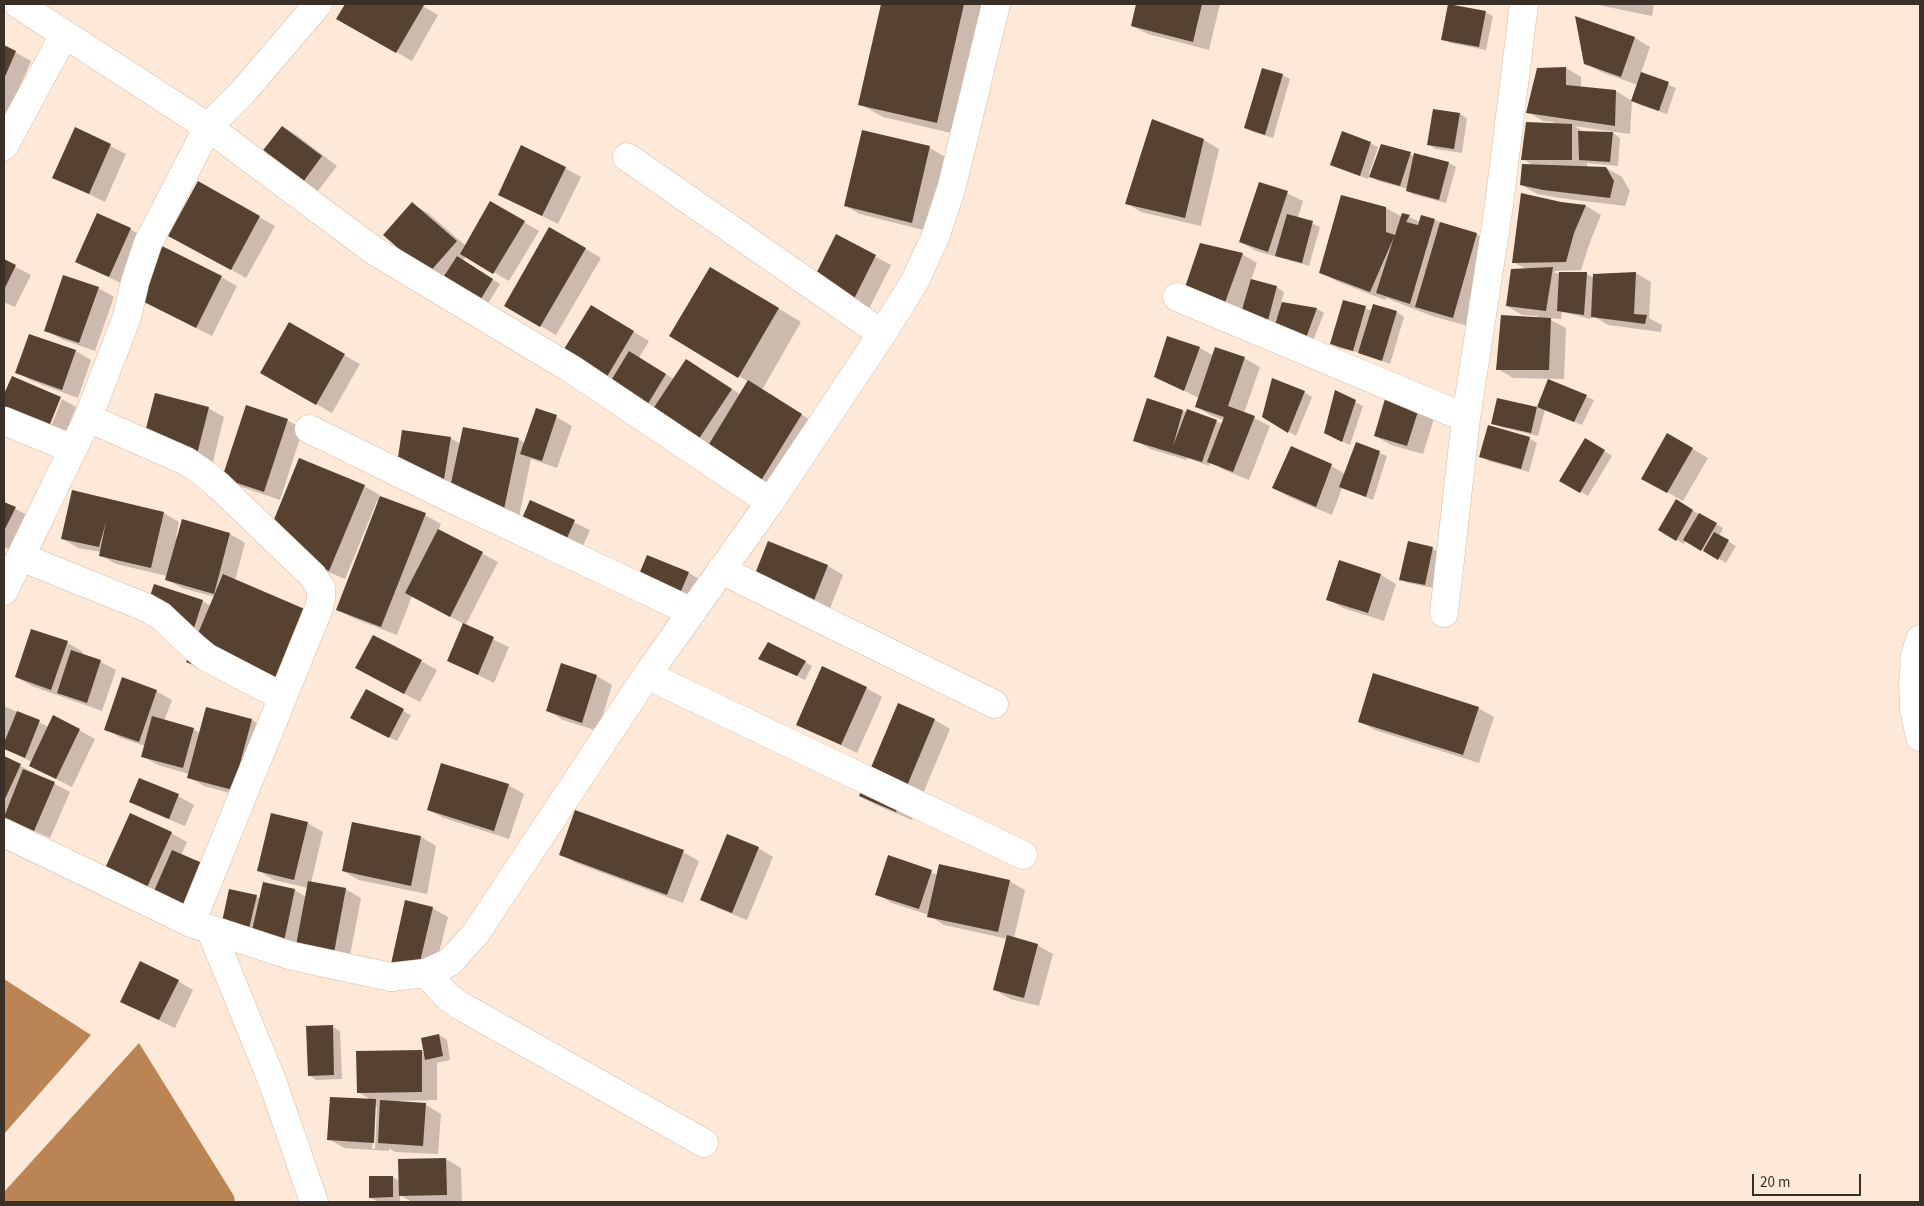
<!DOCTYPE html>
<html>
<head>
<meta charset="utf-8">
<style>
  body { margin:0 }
  #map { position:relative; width:1924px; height:1206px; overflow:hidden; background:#fee9d9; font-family:"Source Sans 3",sans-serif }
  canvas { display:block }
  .frame { position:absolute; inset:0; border:5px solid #3a3028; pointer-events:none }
  .scale { position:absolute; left:1752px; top:1174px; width:109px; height:22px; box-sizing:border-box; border:2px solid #3a3028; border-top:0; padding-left:6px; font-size:15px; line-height:18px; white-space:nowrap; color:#3a3028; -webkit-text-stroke:4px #fee9d9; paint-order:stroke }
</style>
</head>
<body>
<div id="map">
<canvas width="1924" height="1206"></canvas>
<div class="frame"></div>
<div class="scale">20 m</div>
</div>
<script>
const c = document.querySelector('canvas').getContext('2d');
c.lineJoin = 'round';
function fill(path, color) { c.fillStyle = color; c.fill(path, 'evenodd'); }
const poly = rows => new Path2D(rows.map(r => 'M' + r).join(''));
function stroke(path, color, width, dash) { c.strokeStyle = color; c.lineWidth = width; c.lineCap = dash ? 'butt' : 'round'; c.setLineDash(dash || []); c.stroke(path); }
const water = poly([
  [4,979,91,1035,4,1134],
  [139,1043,234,1196,235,1202,4,1202,4,1192]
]);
const shadow = poly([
  [347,4,419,4,438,15,412,61,338,19],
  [883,4,990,4,960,135,883,117,860,104],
  [1138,4,1220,4,1209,50,1148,34,1132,26],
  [1593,4,1654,4,1652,16],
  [1485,12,1493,16,1486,50,1450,43,1443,39],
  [1577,18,1635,38,1650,47,1641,73,1676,88,1667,114,1640,105,1632,100,1630,134,1574,126,1585,132,1613,133,1620,138,1618,166,1587,163,1587,167,1606,168,1622,177,1630,191,1625,206,1560,198,1537,194,1522,185,1534,166,1523,159,1554,122,1543,121,1528,112,1566,68,1581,77,1581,88,1616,91,1632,101,1638,85,1601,72,1586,63],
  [4,46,31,61,4,123],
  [1283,75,1290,79,1273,138,1253,132,1246,128],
  [1460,114,1467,118,1462,153,1436,149,1428,144],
  [1152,121,1204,140,1219,149,1201,226,1141,212,1126,203],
  [283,127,298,136,337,166,314,196,299,188],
  [76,129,126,154,105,202,54,177],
  [863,131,930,148,945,157,927,231,860,214,845,206],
  [1370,143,1378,147,1369,174,1371,175,1382,145,1415,156,1449,163,1456,167,1446,203,1415,195,1407,191,1408,189,1378,181,1369,175,1368,179,1331,165],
  [565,168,581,177,558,224,500,195],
  [198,183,275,226,246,278,170,235],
  [1287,193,1303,201,1298,217,1320,227,1309,266,1256,251,1241,242],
  [491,203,539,231,509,281,466,256,462,261,500,284,484,310,429,273,412,204,428,213,466,246],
  [1561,204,1586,206,1601,215,1590,242,1581,270,1555,271,1555,273,1587,274,1594,278,1636,273,1651,282,1649,318,1662,325,1661,332,1608,325,1592,315,1591,319,1562,312,1561,319,1547,318,1566,328,1564,379,1513,378,1498,369,1538,316,1522,315,1507,306,1526,269,1513,262],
  [1386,208,1402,217,1403,214,1420,222,1434,220,1476,234,1492,243,1468,326,1432,316,1386,298,1385,300,1336,281,1321,272],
  [550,228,601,258,556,335,505,305],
  [130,229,146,238,125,285,76,262],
  [837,236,891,265,862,323,823,303],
  [1242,254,1257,263,1251,280,1276,287,1284,292,1281,303,1317,309,1324,313,1313,341,1283,331,1245,304,1243,304,1239,316,1185,293],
  [4,261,31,275,15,307,4,302],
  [711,268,801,322,762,390,817,424,773,495,563,354,591,307,649,341,639,358,674,379,687,360,741,395,749,382,671,336],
  [221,277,237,286,212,336,151,305],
  [98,288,114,297,95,351,61,339,46,330],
  [1365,308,1372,311,1397,312,1404,317,1390,364,1361,353,1338,348,1331,343],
  [289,324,360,364,332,413,262,373],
  [30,335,76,351,91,360,78,398,32,381,17,372],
  [1168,338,1200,348,1214,356,1244,358,1260,367,1244,413,1270,426,1249,480,1224,470,1211,462,1209,466,1187,458,1187,460,1150,449,1135,440,1148,400,1216,421,1222,424,1224,420,1212,416,1196,407,1199,398,1156,377],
  [1549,380,1594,400,1582,425,1545,410,1538,436,1500,427,1493,423,1498,399,1538,408],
  [1304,392,1312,397,1296,436,1264,416],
  [1335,392,1363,406,1350,445,1333,437],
  [1388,393,1436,412,1423,454,1391,445,1375,436],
  [62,399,76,407,58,452,43,446],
  [208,408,224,417,211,470,158,456],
  [556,417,572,426,557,468,531,459,519,517,412,487,450,438,461,444,518,439,525,443],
  [287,420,303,429,280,500,239,486,224,477],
  [1668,434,1708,458,1683,501,1642,478],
  [1529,438,1537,443,1529,472,1488,461,1481,456],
  [1585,439,1612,456,1588,496,1561,480],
  [1356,444,1387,456,1373,500,1342,488,1332,515,1289,497,1274,488,1331,466,1345,474],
  [364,486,380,495,379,497,425,515,441,524,438,530,498,562,465,626,509,647,494,683,448,660,464,624,412,596,397,635,353,618,337,609,379,502,377,501,345,579,281,552],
  [73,491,164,513,179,522,176,537,178,538,183,520,230,534,245,543,235,580,197,638,160,626,202,601,211,606,215,597,182,588,166,579,167,576,116,564,100,555,101,552,78,548,63,539],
  [1676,501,1723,528,1719,536,1736,546,1726,563,1686,540,1684,544,1660,530],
  [531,502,590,530,573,569],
  [4,503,31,517,14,551,4,547],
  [769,543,828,566,843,575,823,626],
  [1409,543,1433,549,1440,553,1433,588,1408,583,1401,579],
  [648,556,689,573,704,582,688,621],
  [1340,562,1381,575,1396,584,1384,621,1343,608,1328,599],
  [32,630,68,643,83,652,82,655,101,662,116,670,102,711,32,686,16,677],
  [421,661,437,670,420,702,372,677],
  [767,662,805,662,812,666,805,680],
  [562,664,597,676,612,685,598,731,563,720,548,711],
  [866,688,882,697,857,753,798,724],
  [156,691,172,700,164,721,193,729,200,733,252,720,267,729,248,798,204,786,188,777,189,774,158,765,142,756,145,746,121,738,106,729],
  [366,691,411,715,397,741,359,722],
  [899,705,935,720,950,729,912,820,876,805,860,796],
  [4,706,49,727,79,730,95,739,72,787,30,766,32,762,4,748],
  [1478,708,1494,717,1479,763,1375,730,1359,721],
  [4,757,70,792,50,838,14,822,13,824,4,820],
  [140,779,178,796,194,805,185,826,146,810,131,801],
  [508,785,524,794,509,839,444,818,428,810],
  [307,823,323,832,311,883,345,889,361,898,348,966,229,934,256,896,260,899,264,883,295,890,306,897,308,888,274,880,259,871],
  [171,833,187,842,160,902,119,884],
  [421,837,436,846,427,894,359,880,343,871],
  [758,848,773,857,747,920,717,908,702,899],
  [683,852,699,861,683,903,576,863,561,854],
  [889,857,938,875,1009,881,1025,890,1014,938,1037,945,1053,954,1039,1006,1010,999,995,990,1008,939,944,925,929,915,892,903,877,894],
  [432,908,448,917,433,978,408,972],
  [178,981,193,990,175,1028,137,1010],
  [333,1027,340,1031,342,1079,316,1080,309,1075],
  [439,1035,447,1040,450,1060,437,1063,437,1100,398,1101,398,1103,426,1105,441,1114,438,1154,395,1152,389,1148,389,1151,344,1148,329,1139,373,1101,358,1092,422,1051,425,1054,422,1039],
  [375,1107,377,1107,375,1149,372,1149],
  [446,1159,461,1168,462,1202,412,1202,400,1195,400,1201,378,1202,371,1198,392,1177,400,1181]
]);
const building = poly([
  [345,4,422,4,424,5,396,53,336,19],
  [881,4,964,4,937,123,858,105],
  [1136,4,1202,4,1193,42,1131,26],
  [1448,4,1486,11,1479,47,1441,40],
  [1575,16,1635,37,1621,77,1584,64],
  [4,45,16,51,4,79],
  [1566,67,1566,85,1616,90,1615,126,1526,113,1537,68],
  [1262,68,1283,74,1265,135,1244,128],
  [1641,72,1669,82,1659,111,1631,101],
  [1433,109,1460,113,1454,149,1427,145],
  [1152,119,1204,139,1185,218,1125,204],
  [1526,122,1572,124,1572,160,1521,160],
  [282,126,322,156,298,189,257,158],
  [75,127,111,144,89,194,52,178],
  [862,130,930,146,912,223,844,206],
  [1342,131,1371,142,1360,176,1330,165],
  [1578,131,1613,132,1610,162,1579,160],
  [1381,144,1411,152,1400,186,1369,177],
  [521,145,566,167,542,216,498,195],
  [1414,153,1449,162,1439,200,1406,191],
  [1522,164,1606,167,1614,181,1610,198,1543,190,1520,185],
  [198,181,260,216,231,270,168,236],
  [1259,182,1288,191,1268,252,1239,242],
  [1521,193,1561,202,1586,205,1574,233,1566,262,1512,263],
  [1341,195,1386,207,1386,232,1395,235,1402,213,1410,215,1406,222,1418,225,1421,215,1435,219,1410,304,1376,293,1394,237,1370,292,1319,273],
  [490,201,525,221,493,274,460,254],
  [412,202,457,241,428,274,383,235],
  [97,213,131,228,109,277,75,262],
  [1287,214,1313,221,1302,263,1275,256],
  [1440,222,1477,233,1453,318,1415,307],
  [549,227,586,248,540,327,504,306],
  [836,234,876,255,846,315,806,294],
  [1200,243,1243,253,1223,308,1183,293],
  [160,245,222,276,196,328,134,297],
  [457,256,493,279,476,307,439,284],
  [4,259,16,265,4,290],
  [710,267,779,308,738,378,669,336],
  [1553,267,1546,311,1506,306,1511,269],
  [1559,272,1587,272,1584,315,1557,311],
  [1636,272,1634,314,1647,315,1645,324,1591,317,1593,274],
  [63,275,99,287,79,343,44,331],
  [1251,279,1277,286,1267,324,1240,316],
  [1343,300,1366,306,1353,351,1330,344],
  [1282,302,1317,308,1306,338,1274,328],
  [1373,304,1397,311,1382,361,1358,353],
  [591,305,634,331,605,380,561,354],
  [1501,315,1551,318,1549,370,1496,370],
  [289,322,345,354,316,405,260,373],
  [29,334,76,350,62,390,15,373],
  [1167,336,1200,347,1184,391,1154,377],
  [1215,347,1245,357,1228,406,1255,416,1233,472,1207,462,1224,417,1195,407],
  [629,351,666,374,646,407,609,384],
  [686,359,732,389,692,449,647,418],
  [12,376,61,397,42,444,4,428,4,394],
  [1272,378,1305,391,1288,433,1262,417],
  [1548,379,1587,395,1574,422,1537,407],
  [748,380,802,414,757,487,703,454],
  [1335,390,1356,400,1342,442,1324,433],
  [1387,392,1421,402,1407,446,1374,436],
  [155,393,209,407,195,462,141,448],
  [1147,398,1183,410,1173,446,1187,409,1217,420,1202,462,1133,441],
  [1497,398,1537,407,1531,433,1491,424],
  [246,405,288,419,264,492,222,478],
  [536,408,557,415,542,461,520,454],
  [1488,425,1530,437,1521,469,1479,457],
  [463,427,519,438,504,509,448,497],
  [402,430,451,437,443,485,395,478],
  [1667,433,1693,448,1667,493,1641,479],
  [1585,438,1605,450,1580,493,1559,481],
  [1356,442,1380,451,1366,497,1339,487],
  [1291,446,1332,464,1316,507,1272,488],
  [299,458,365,485,329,571,264,544],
  [72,490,164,512,151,568,99,556,106,522,99,547,61,539],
  [380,496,426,513,381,627,336,610],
  [1676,499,1693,510,1676,541,1658,530],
  [530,500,575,520,557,561,512,541],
  [4,502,16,507,4,531],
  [1699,513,1717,523,1701,551,1683,540],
  [182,519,230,533,214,594,165,580],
  [438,529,483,552,450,617,405,593],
  [1714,532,1729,540,1718,560,1703,551],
  [768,541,828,565,807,618,747,594],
  [1408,541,1433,547,1425,585,1399,580],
  [647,555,689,572,672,613,630,596],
  [1339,560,1381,574,1368,613,1326,600],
  [223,574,307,610,270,697,186,662],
  [154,584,203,600,192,634,143,617],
  [463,623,494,637,478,675,447,661],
  [31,629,68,641,51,690,15,677],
  [373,635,422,660,404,694,355,668],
  [768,642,806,661,797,676,758,659],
  [71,650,101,660,87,703,57,693],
  [561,663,597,675,582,723,546,711],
  [822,666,867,687,841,745,796,725],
  [1373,673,1479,707,1463,755,1358,722],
  [122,677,157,690,139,742,104,730],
  [366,689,404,709,389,738,350,718],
  [898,703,935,719,896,812,859,796],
  [206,707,252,719,233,790,187,778],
  [17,711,40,720,25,758,4,749,4,743],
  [53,715,80,729,56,779,29,766],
  [152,716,194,728,183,768,141,757],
  [4,756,21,764,4,801],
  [441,763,509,784,494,831,427,810],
  [23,769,55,782,34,831,4,817],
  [139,778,179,794,169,819,129,802],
  [575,810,684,850,667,895,559,855],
  [130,813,172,832,144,894,102,875],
  [271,813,308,822,294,880,257,871],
  [352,822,421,836,411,886,342,871],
  [727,834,759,847,732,913,700,900],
  [172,850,207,865,186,914,151,898],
  [888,855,932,870,919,909,875,895],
  [939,864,1010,880,998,932,927,917],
  [308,881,346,888,333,958,295,951],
  [263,882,295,889,283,946,250,939],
  [229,889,257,895,247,937,220,931],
  [405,900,433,907,418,970,391,964],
  [1007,935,1038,944,1024,998,993,990],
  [140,961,179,980,159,1020,120,1002],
  [333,1025,334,1075,308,1076,306,1026],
  [439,1034,443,1056,425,1060,421,1038],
  [422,1050,422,1092,357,1093,356,1051],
  [330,1097,376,1099,374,1143,327,1140],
  [380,1100,426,1103,423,1146,378,1143],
  [446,1158,447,1195,399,1196,398,1159],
  [369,1176,393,1176,393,1197,369,1198]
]);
const minor = poly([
  [18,4,208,127,373,250,573,370,770,502],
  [4,146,64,35],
  [627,157,882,334],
  [1177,297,1466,418],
  [88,418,186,461,205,474,219,486,313,576,321,588,321,598,319,608,191,923],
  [4,421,73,449],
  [309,429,448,497,692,612],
  [21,557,145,607,161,616,194,647,206,657,283,697],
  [721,570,994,704],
  [4,591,88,418,127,317,135,282,148,243,208,127,242,93,318,4],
  [1444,613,1466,418,1499,205,1524,4],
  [1920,639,1915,656,1913,683,1914,709,1920,737],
  [647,675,1023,855],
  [4,833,191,923,292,956,391,977,426,973,450,962,476,933,647,675,770,502,882,334,915,281,936,235,952,186,996,4],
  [211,931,273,1083,314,1202],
  [426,973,447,996,459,1005,704,1143]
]);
fill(water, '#bb8455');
fill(shadow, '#0003');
fill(building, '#574231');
stroke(minor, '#d5bca9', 29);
stroke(minor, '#fff', 28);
</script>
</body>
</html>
